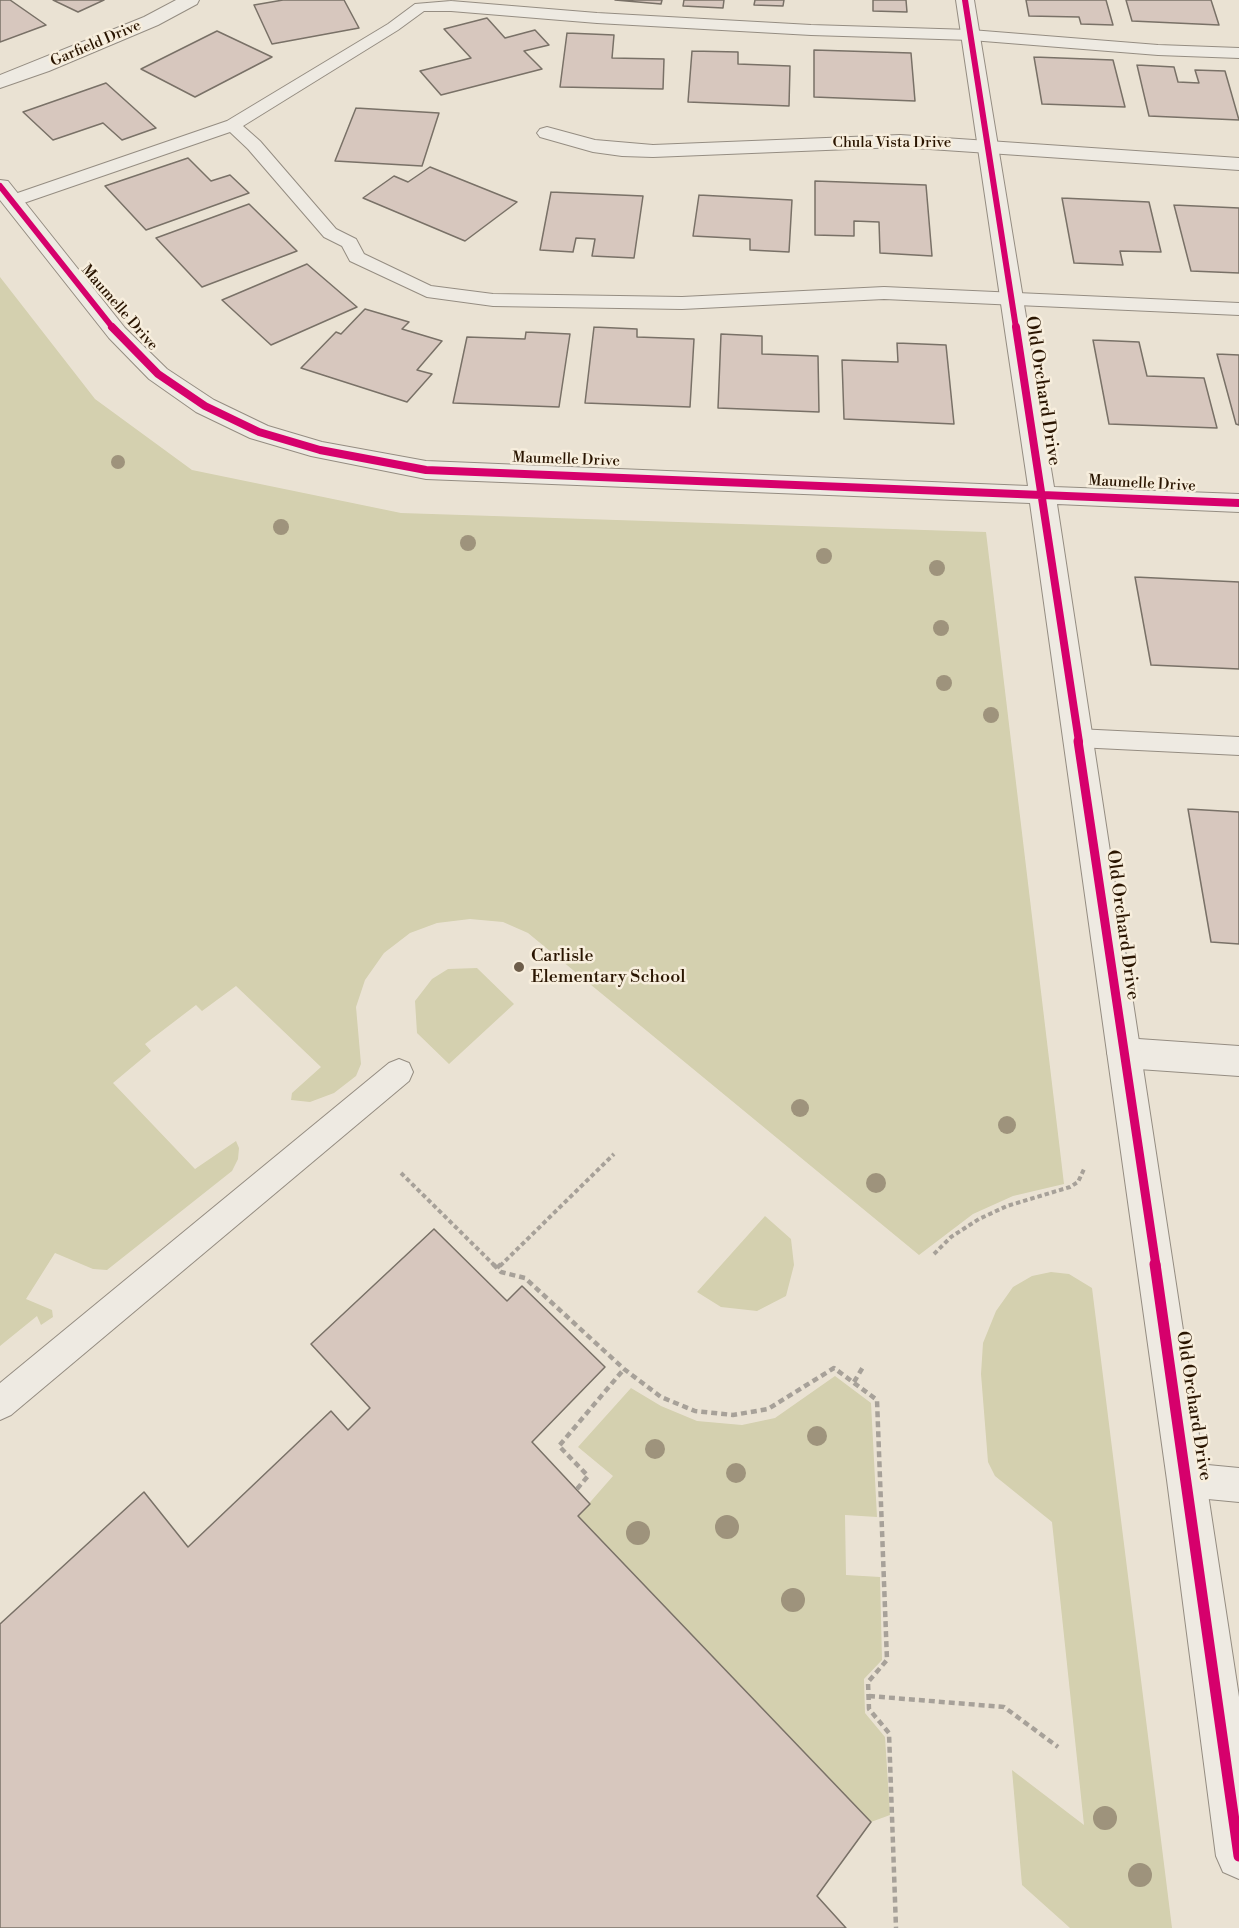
<!DOCTYPE html>
<html>
<head>
<meta charset="utf-8">
<style>
  body { margin:0 }
  canvas { display:block; background:#eae2d3 }
</style>
</head>
<body>
<canvas width="1239" height="1928"></canvas>
<script>
const c = document.querySelector('canvas').getContext('2d');
c.lineJoin = 'round';
function fill(path, color) { c.fillStyle = color; c.fill(path, 'evenodd'); }
const poly = rows => new Path2D(rows.map(r => 'M' + r).join(''));
function stroke(path, color, width, dash) { c.strokeStyle = color; c.lineWidth = width; c.lineCap = dash ? 'butt' : 'round'; c.setLineDash(dash || []); c.stroke(path); }
function label(font, color, halo, rows, align = 'center') {
  c.font = font + ' "Libre Bodoni",serif'; c.lineWidth = 5; c.setLineDash([]); c.textBaseline = 'middle'; c.strokeStyle = halo; c.fillStyle = color; for (const [text, x, y, turn = 0] of rows) {
    c.save(); c.translate(x, y); c.rotate((+turn || 0) * Math.PI / 180); c.textAlign = isNaN(turn) ? turn : align; if (halo) c.strokeText(text, 0, 0); c.fillText(text, 0, 0); c.restore();
  }
}
const green = poly([
  [0,277,95,399,192,470,401,513,986,532,1064,1184,1013,1196,973,1214,919,1255,528,933,503,922,470,919,437,923,410,933,384,953,365,980,356,1007,361,1064,356,1076,334,1093,310,1102,291,1100,292,1093,321,1067,236,986,202,1011,196,1005,145,1044,151,1051,113,1083,195,1169,236,1141,239,1148,238,1159,232,1171,107,1270,93,1269,55,1253,26,1299,52,1310,53,1317,41,1325,37,1316,0,1346],
  [477,968,514,1004,449,1064,417,1033,415,1001,432,979,448,969],
  [765,1216,791,1239,794,1265,786,1296,757,1311,721,1307,697,1292],
  [1051,1272,1069,1274,1092,1288,1172,1928,1070,1928,1022,1885,1012,1770,1084,1825,1052,1522,995,1476,988,1462,981,1374,983,1343,996,1311,1013,1287,1032,1276],
  [835,1376,871,1403,877,1517,845,1515,846,1575,880,1577,882,1660,864,1679,865,1713,885,1737,890,1815,871,1822,578,1516,613,1476,578,1447,631,1388,661,1406,697,1421,742,1425,775,1418]
]);
const building = poly([
  [0,0,10,0,46,25,0,42,0,0],
  [53,0,104,0,78,12,53,0],
  [283,0,344,0,359,28,272,44,254,5,283,0],
  [615,0,662,0,661,4,615,0],
  [684,0,724,0,723,8,683,6,684,0],
  [755,0,784,0,783,6,754,5,755,0],
  [873,0,906,0,907,12,873,11,873,0],
  [1026,0,1106,0,1113,25,1081,24,1079,17,1029,16,1026,0],
  [1126,0,1211,0,1219,25,1132,21,1126,0],
  [487,18,505,38,535,30,549,45,524,51,542,69,441,95,420,71,471,58,444,29,487,18],
  [217,31,272,57,195,97,141,69,217,31],
  [567,33,614,35,612,58,664,59,663,89,560,87,567,33],
  [814,50,911,53,915,101,814,97,814,50],
  [692,51,738,52,738,64,790,66,789,106,688,102,692,51],
  [1034,57,1113,60,1125,107,1042,104,1034,57],
  [1137,65,1174,67,1178,82,1199,83,1195,70,1225,71,1239,120,1149,116,1137,65],
  [106,83,156,128,122,140,103,123,53,140,23,112,106,83],
  [356,108,439,113,422,166,335,161,356,108],
  [188,158,211,181,230,175,249,193,146,230,105,186,188,158],
  [430,167,517,202,465,241,363,198,394,176,408,182,430,167],
  [815,181,926,185,932,256,880,253,879,222,854,221,854,236,815,235,815,181],
  [551,192,643,196,634,258,592,256,595,239,576,238,573,252,540,250,551,192],
  [699,195,792,200,789,252,750,250,750,239,693,236,699,195],
  [1062,198,1149,202,1161,252,1120,251,1123,265,1074,263,1062,198],
  [249,204,297,251,202,287,156,238,249,204],
  [1174,205,1239,208,1239,273,1191,271,1174,205],
  [307,264,357,307,271,345,222,300,307,264],
  [365,309,409,322,402,329,442,341,417,370,432,374,407,402,301,368,336,332,341,334,365,309],
  [594,327,637,329,637,337,694,339,690,407,585,403,594,327],
  [526,332,570,334,559,407,453,403,467,337,525,339,526,332],
  [721,334,762,336,762,354,818,356,819,412,718,408,721,334],
  [1093,340,1139,342,1147,376,1204,378,1217,428,1109,424,1093,340],
  [897,343,946,345,954,424,844,419,842,360,898,362,897,343],
  [1217,354,1239,355,1239,425,1236,424,1217,354],
  [1135,577,1239,582,1239,669,1151,665,1135,577],
  [1188,809,1239,812,1239,944,1211,942,1188,809],
  [434,1229,507,1301,522,1286,605,1367,532,1442,590,1504,578,1516,871,1822,817,1896,846,1928,0,1928,0,1624,144,1492,188,1547,331,1411,348,1430,370,1408,311,1344,434,1229]
]);
const pathFar1 = poly([
  [401,1173,495,1266],
  [934,1254,951,1237,979,1219,1007,1206,1070,1187,1078,1182,1085,1167],
  [500,1266,614,1154]
]);
const path = poly([
  [493,1264,501,1272,525,1278,624,1369,661,1397,695,1411,733,1415,768,1409,834,1368,877,1400,887,1660,868,1682,869,1709,889,1733,896,1928],
  [497,1268,501,1264],
  [854,1382,863,1367],
  [577,1489,588,1476,559,1446,624,1369],
  [869,1696,1004,1707,1058,1747]
]);
const service = poly([
  [451,1,597,13,811,25,971,30,1158,45,1239,48,1239,58,1158,55,971,40,811,35,597,23,451,11,424,11,398,30,243,126,260,141,336,229,356,239,364,254,431,286,493,294,682,297,884,287,1239,303,1239,315,884,299,682,309,493,306,427,297,350,261,342,246,324,237,248,149,230,132,18,205,12,206,6,205,3,201,6,197,227,121,388,24,415,4,451,1],
  [1077,729,1239,737,1239,755,1077,747,1068,745,1065,738,1068,731,1077,729],
  [399,1059,409,1063,413,1072,409,1081,11,1415,0,1420,0,1383,389,1063,399,1059],
  [1187,1463,1239,1468,1239,1502,1187,1497,1175,1492,1170,1480,1175,1468,1187,1463]
]);
const minor = poly([
  [176,0,199,0,197,4,158,25,49,71,0,88,0,75,144,17,176,0],
  [547,127,595,140,653,145,900,135,1239,158,1239,170,900,147,653,157,622,156,593,152,540,137,537,133,540,129,547,127],
  [1124,1038,1239,1046,1239,1076,1124,1068,1112,1064,1107,1053,1112,1042,1124,1038]
]);
const tertiary = poly([
  [956,0,974,0,1054,487,1239,494,1239,512,1057,504,1239,1697,1239,1879,1223,1872,1216,1856,1167,1480,1030,503,426,479,311,456,250,438,196,412,149,379,109,338,0,200,0,180,8,181,125,328,167,369,214,400,268,426,322,442,426,461,1028,486,956,0]
]);
const cyclewayFar3 = poly([
  [965,0,1016,328],
  [0,186,113,328]
]);
const cyclewayFar2 = poly([
  [112,327,158,374,205,406,259,432,320,450,426,470,1239,503],
  [1016,327,1079,742]
]);
const cyclewayFar1 = poly([
  [1078,741,1156,1266]
]);
const cycleway = poly([
  [1155,1264,1239,1856]
]);
const trees = [
  [118,462,7],
  [281,527,8],
  [468,543,8],
  [824,556,8],
  [937,568,8],
  [941,628,8],
  [944,683,8],
  [991,715,8],
  [800,1108,9],
  [1007,1125,9],
  [876,1183,10],
  [817,1436,10],
  [655,1449,10],
  [736,1473,10],
  [727,1527,12],
  [638,1533,12],
  [793,1600,12],
  [1105,1818,12],
  [1140,1875,12]
];
const markers = [
  [519,967,6,"#6d5d4a"]
];
const farStreetnames = [
  ["Garfield Drive",96,44,-23],
  ["Chula Vista Drive",892,143],
  ["Maumelle Drive",119,308,49],
  ["Maumelle Drive",566,460,2],
  ["Maumelle Drive",1142,484,3]
];
const streetNames = [
  ["Old Orchard Drive",1042,391,81],
  ["Old Orchard Drive",1122,925,82],
  ["Old Orchard Drive",1193,1406,81]
];
const poiNames = [
  ["Carlisle",531,957],
  ["Elementary School",531,978]
];
fill(green, '#d4d0af');
fill(building, '#d7c7be');
stroke(building, '#797167', 1.5);
stroke(service, '#958d82', 2);
stroke(minor, '#958d82', 2);
stroke(tertiary, '#958d82', 2);
stroke(pathFar1, '#a7a199', 4, [4.5, 3]);
stroke(path, '#a7a199', 4.5, [6, 4]);
fill(service, '#eeeae2');
fill(minor, '#eeeae2');
fill(tertiary, '#eeeae2');
stroke(cyclewayFar3, '#d6006c', 6);
stroke(cyclewayFar2, '#d6006c', 8);
stroke(cyclewayFar1, '#d6006c', 9);
stroke(cycleway, '#d6006c', 11);
c.fillStyle = '#9e937c';
for (const [x, y, r] of trees) { c.beginPath(); c.arc(x, y, r, 0, 2 * Math.PI); c.fill(); }
for (const [x, y, r, color] of markers) { const dot = new Path2D(); dot.arc(x, y, r, 0, 2 * Math.PI); c.fillStyle = color; c.fill(dot); stroke(dot, '#f7eedd', 2); }
label('15px', '#2a1501', '#f7eedd', farStreetnames);
label('18px', '#2a1501', '#f7eedd', streetNames);
label('18px', '#2a1501', '#f7eedd', poiNames, 'left');
</script>
</body>
</html>
